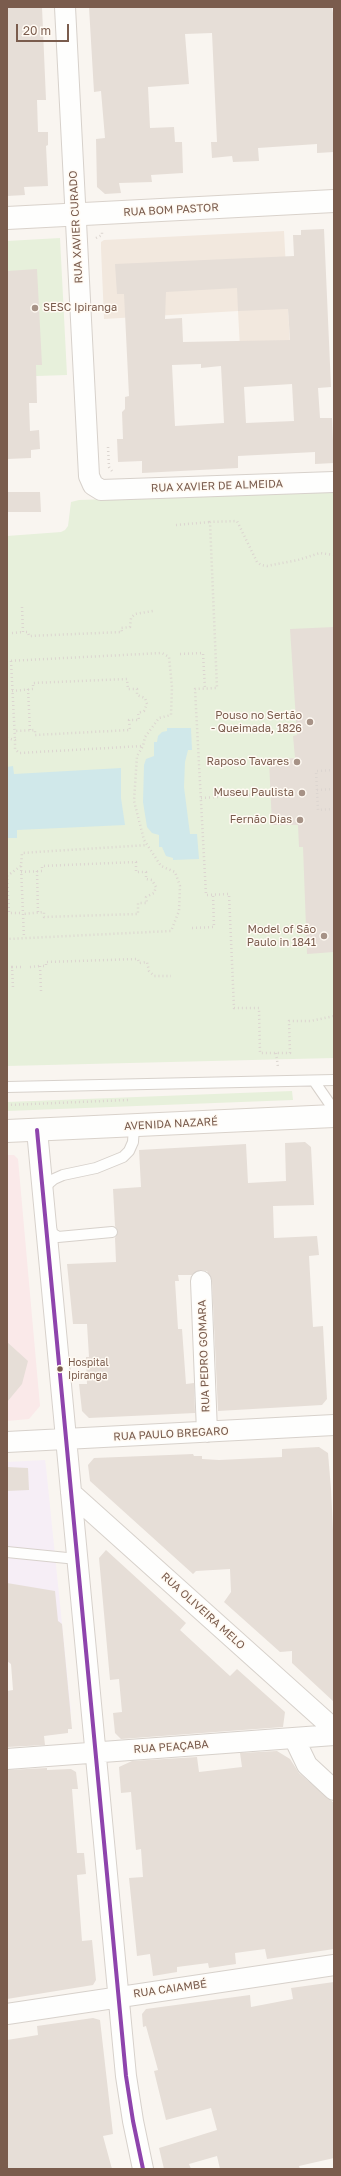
<!DOCTYPE html>
<html>
<head>
<meta charset="utf-8">
<style>
  body { margin:0 }
  #map { position:relative; width:341px; height:2176px; overflow:hidden; background:#f9f5f0; font-family:"Golos Text",sans-serif }
  canvas { display:block }
  .frame { position:absolute; inset:0; border:8px solid #7a5c4d; pointer-events:none }
  .scale { position:absolute; left:16px; top:24px; width:53px; height:18px; box-sizing:border-box; border:2px solid #7a5c4d; border-top:0; padding-left:5px; font-size:12px; line-height:14px; white-space:nowrap; color:#7a5c4d; -webkit-text-stroke:3px #fffaf3; paint-order:stroke }
</style>
</head>
<body>
<div id="map">
<canvas width="341" height="2176"></canvas>
<div class="frame"></div>
<div class="scale">20 m</div>
</div>
<script>
const c = document.querySelector('canvas').getContext('2d');
c.lineJoin = 'round';
function fill(path, color) { c.fillStyle = color; c.fill(path, 'evenodd'); }
const poly = rows => new Path2D(rows.map(r => 'M' + r).join(''));
function stroke(path, color, width, dash) { c.strokeStyle = color; c.lineWidth = width; c.lineCap = dash ? 'butt' : 'round'; c.setLineDash(dash || []); c.stroke(path); }
function label(font, color, halo, rows, align = 'center') {
  c.font = font + ' "Golos Text",sans-serif'; c.lineWidth = 3; c.setLineDash([]); c.textBaseline = 'middle'; c.strokeStyle = halo; c.fillStyle = color; for (const [text, x, y, turn = 0] of rows) {
    c.save(); c.translate(x, y); c.rotate((+turn || 0) * Math.PI / 180); c.textAlign = isNaN(turn) ? turn : align; if (halo) c.strokeText(text, 0, 0); c.fillText(text, 0, 0); c.restore();
  }
}
const residential = poly([
  [284,231,291,363,241,367,238,311,104,319,101,248,101,242,104,240]
]);
const education = poly([
  [45,1460,46,1467,71,1712,7,1661,7,1462]
]);
const medical = poly([
  [7,1155,14,1155,18,1159,40,1406,29,1419,7,1421]
]);
const green = poly([
  [60,238,67,375,7,377,7,241],
  [334,491,334,1058,7,1066,7,536,61,532,65,530,68,526,71,502,79,500],
  [292,1091,293,1100,7,1111,7,1102]
]);
const water = poly([
  [167,728,191,728,192,750,188,750,185,762,184,787,190,834,197,834,199,859,173,860,173,858,166,856,162,847,159,847,159,835,152,833,147,827,143,802,144,765,146,759,154,756,154,742,157,742,158,736,162,732,167,731],
  [13,766,14,774,121,768,121,798,125,825,17,830,17,838,7,838,7,854,7,767]
]);
const building = poly([
  [7,7,42,7,46,100,37,100,38,132,48,132,48,145,46,146,48,186,24,187,25,195,7,196],
  [89,7,332,7,334,19,334,152,317,153,317,144,258,148,259,161,233,162,232,156,212,158,211,142,217,142,212,33,185,34,189,84,148,87,150,128,174,127,175,142,182,142,183,173,151,175,152,182,119,183,121,193,105,194,97,187,96,139,105,138,101,91,94,92],
  [324,229,331,387,318,388,320,418,332,418,334,463,315,464,315,452,238,456,238,468,142,473,142,461,118,462,117,439,123,439,122,412,125,409,125,397,129,396,124,294,117,294,115,264,294,256,293,235,301,235,301,230],
  [237,288,238,311,288,309,290,340,183,342,182,318,165,319,166,292],
  [201,364,201,368,221,366,224,423,175,426,172,365],
  [292,384,294,421,246,423,244,387],
  [37,269,42,365,36,365,37,403,29,403,30,431,39,430,40,449,31,450,31,458,7,459,7,271],
  [7,492,40,492,41,512,7,512],
  [334,627,334,952,307,954,303,847,299,847,298,825,272,825,269,760,295,758,293,736,297,735,290,629],
  [305,1142,311,1147,314,1205,273,1206,274,1238,317,1236,319,1255,309,1256,313,1327,323,1326,327,1399,322,1405,218,1411,212,1281,207,1271,200,1270,192,1275,178,1275,179,1281,175,1281,178,1329,182,1329,186,1384,194,1383,195,1413,89,1418,82,1411,79,1384,87,1384,86,1357,89,1357,87,1324,73,1324,67,1264,116,1262,115,1238,118,1232,115,1226,113,1189,141,1187,139,1150,246,1144,248,1183,286,1181,285,1143],
  [7,1342,28,1361,22,1384,7,1402],
  [319,1447,328,1453,331,1489,334,1550,334,1702,292,1663,292,1651,280,1652,224,1602,231,1592,230,1569,196,1571,193,1574,90,1481,88,1465,94,1458,169,1455,193,1454,194,1456,202,1456,202,1459,219,1460,282,1457,282,1449],
  [7,1467,28,1468,29,1490,7,1491],
  [106,1550,186,1623,180,1630,230,1676,237,1669,285,1712,283,1727,121,1739,115,1733,113,1713,122,1712,119,1679,110,1680,99,1558],
  [7,1583,55,1591,58,1621,62,1624,72,1729,68,1729,68,1733,44,1736,45,1745,7,1747,7,1691,13,1690,11,1664,7,1661],
  [277,1751,290,1759,299,1773,334,1803,334,1949,267,1959,265,1949,235,1953,236,1964,209,1968,208,1963,177,1967,177,1972,153,1976,150,1954,137,1956,129,1878,143,1877,141,1849,136,1850,131,1792,121,1793,119,1767,132,1761,197,1757,199,1772,242,1767,240,1753],
  [47,1768,47,1770,71,1769,76,1772,78,1789,72,1789,77,1853,84,1853,86,1874,77,1875,82,1941,92,1940,96,1980,93,1985,7,1999,7,1770],
  [334,1982,334,2158,299,2166,300,2169,220,2169,217,2156,189,2164,191,2169,164,2169,159,2148,217,2130,211,2108,166,2120,154,2071,158,2070,146,2026,143,2027,142,2014,146,2009,250,1995,251,2007,293,1999,291,1988],
  [93,2018,100,2020,113,2134,103,2136,112,2169,7,2169,7,2040,38,2035,37,2026]
]);
const path = poly([
  [96,238,102,235,102,232],
  [108,447,109,467,112,471],
  [176,525,210,522],
  [334,555,320,553,298,560,267,566,261,565,257,562,237,521,210,522,217,688,195,689,206,895,229,894,234,1008,259,1008,260,1053,290,1053,289,1021,311,1021,334,1016],
  [22,607,23,632,28,632,29,636,122,632,121,628,130,627,131,618,135,614,153,611],
  [12,633,23,632],
  [180,654,203,653,205,689],
  [7,661,162,653,169,657,172,687,171,715,159,718,145,737,143,746,137,756,134,801,144,840,161,866,175,872,180,886,179,911,171,931,7,939],
  [11,661,15,740],
  [28,689,30,730],
  [12,691,33,689,33,683,127,679,128,689,137,689,137,695,145,698,147,704,144,711,138,713,139,720,129,720,130,730,35,735,35,730,14,731],
  [7,738,15,740,15,749,19,753,143,746],
  [334,770,316,771,318,810,334,809],
  [317,790,334,789],
  [201,798,264,794],
  [21,866,24,938],
  [37,871,38,912],
  [21,872,42,871,42,866,136,862,136,872,146,872,146,879,152,880,156,887,154,893,146,897,147,903,138,903,138,914,44,917,44,912,23,914],
  [7,875,9,913,23,913],
  [7,876,21,866,22,853,147,845],
  [192,928,214,927,213,895],
  [7,967,12,967,13,988],
  [12,967,23,967],
  [30,967,40,966],
  [41,991,40,966,46,966,46,962,138,959,139,963,147,962,149,971,154,976,171,976],
  [276,1053,278,1067],
  [7,1105,128,1100]
]);
const service = poly([
  [314,1081,334,1110],
  [7,1087,334,1080],
  [47,1192,47,1185,54,1179,63,1175,96,1168,123,1157,129,1151,133,1142,134,1126],
  [51,1228,52,1233,58,1237,112,1232],
  [7,1552,77,1559]
]);
const minor = poly([
  [65,7,89,476,93,485,101,490,334,482],
  [37,1130,126,2076,133,2121,143,2169],
  [201,1281,207,1432],
  [7,1442,334,1425],
  [71,1493,334,1729],
  [294,1738,307,1765,334,1790],
  [7,1759,334,1735],
  [7,2014,334,1965]
]);
const secondary = poly([
  [7,218,334,201],
  [7,1131,334,1116]
]);
const bus1 = poly([
  [37,1130,126,2076,133,2121,143,2169]
]);
const markers = [
  [35,308,4,"#a69286"],
  [310,722,4,"#a69286"],
  [297,762,4,"#a69286"],
  [302,793,4,"#a69286"],
  [300,820,4,"#a69286"],
  [324,936,4,"#a69286"],
  [60,1369,3.5,"#7a5c4d"]
];
const busNames = [
  ["Hospital",68,1363],
  ["Ipiranga",68,1376]
];
const streetNames = [
  ["RUA BOM PASTOR",171,210,-3],
  ["RUA XAVIER CURADO",76,227,-93],
  ["RUA XAVIER DE ALMEIDA",217,486,-2],
  ["AVENIDA NAZARÉ",171,1124,-3],
  ["RUA PEDRO GOMARA",204,1356,-92],
  ["RUA PAULO BREGARO",171,1434,-3],
  ["RUA OLIVEIRA MELO",203,1611,42],
  ["RUA PEAÇABA",171,1747,-4],
  ["RUA CAIAMBÉ",170,1989,-8]
];
const poiNames = [
  ["SESC Ipiranga",43,308,"left"],
  ["Pouso no Sertão",302,716],
  ["- Queimada, 1826",302,729],
  ["Raposo Tavares",289,762],
  ["Museu Paulista",294,793],
  ["Fernão Dias",292,820],
  ["Model of São",316,930],
  ["Paulo in 1841",316,943]
];
fill(residential, '#f2e8de');
fill(education, '#f6eef6');
fill(medical, '#fae9e9');
fill(green, '#e7f0db');
fill(water, '#d0e8ea');
fill(building, '#e6ded7');
stroke(service, '#d7d1cb', 12);
stroke(minor, '#d7d1cb', 22);
stroke(secondary, '#d9d2cb', 24);
stroke(path, '#dcd5d0', 2.5, [1, 3]);
stroke(service, '#fefefd', 10);
stroke(minor, '#fefefd', 20);
stroke(secondary, '#fefefd', 22);
stroke(bus1, '#8e44ad', 4);
for (const [x, y, r, color] of markers) { const dot = new Path2D(); dot.arc(x, y, r, 0, 2 * Math.PI); c.fillStyle = color; c.fill(dot); stroke(dot, '#fffaf3', 1.5); }
label('10px', '#7a5c4d', '#fffaf3', busNames, 'left');
label('11px', '#7a5c4d', '#fffaf3', streetNames);
label('11px', '#7a5c4d', '#fffaf3', poiNames, 'right');
</script>
</body>
</html>
